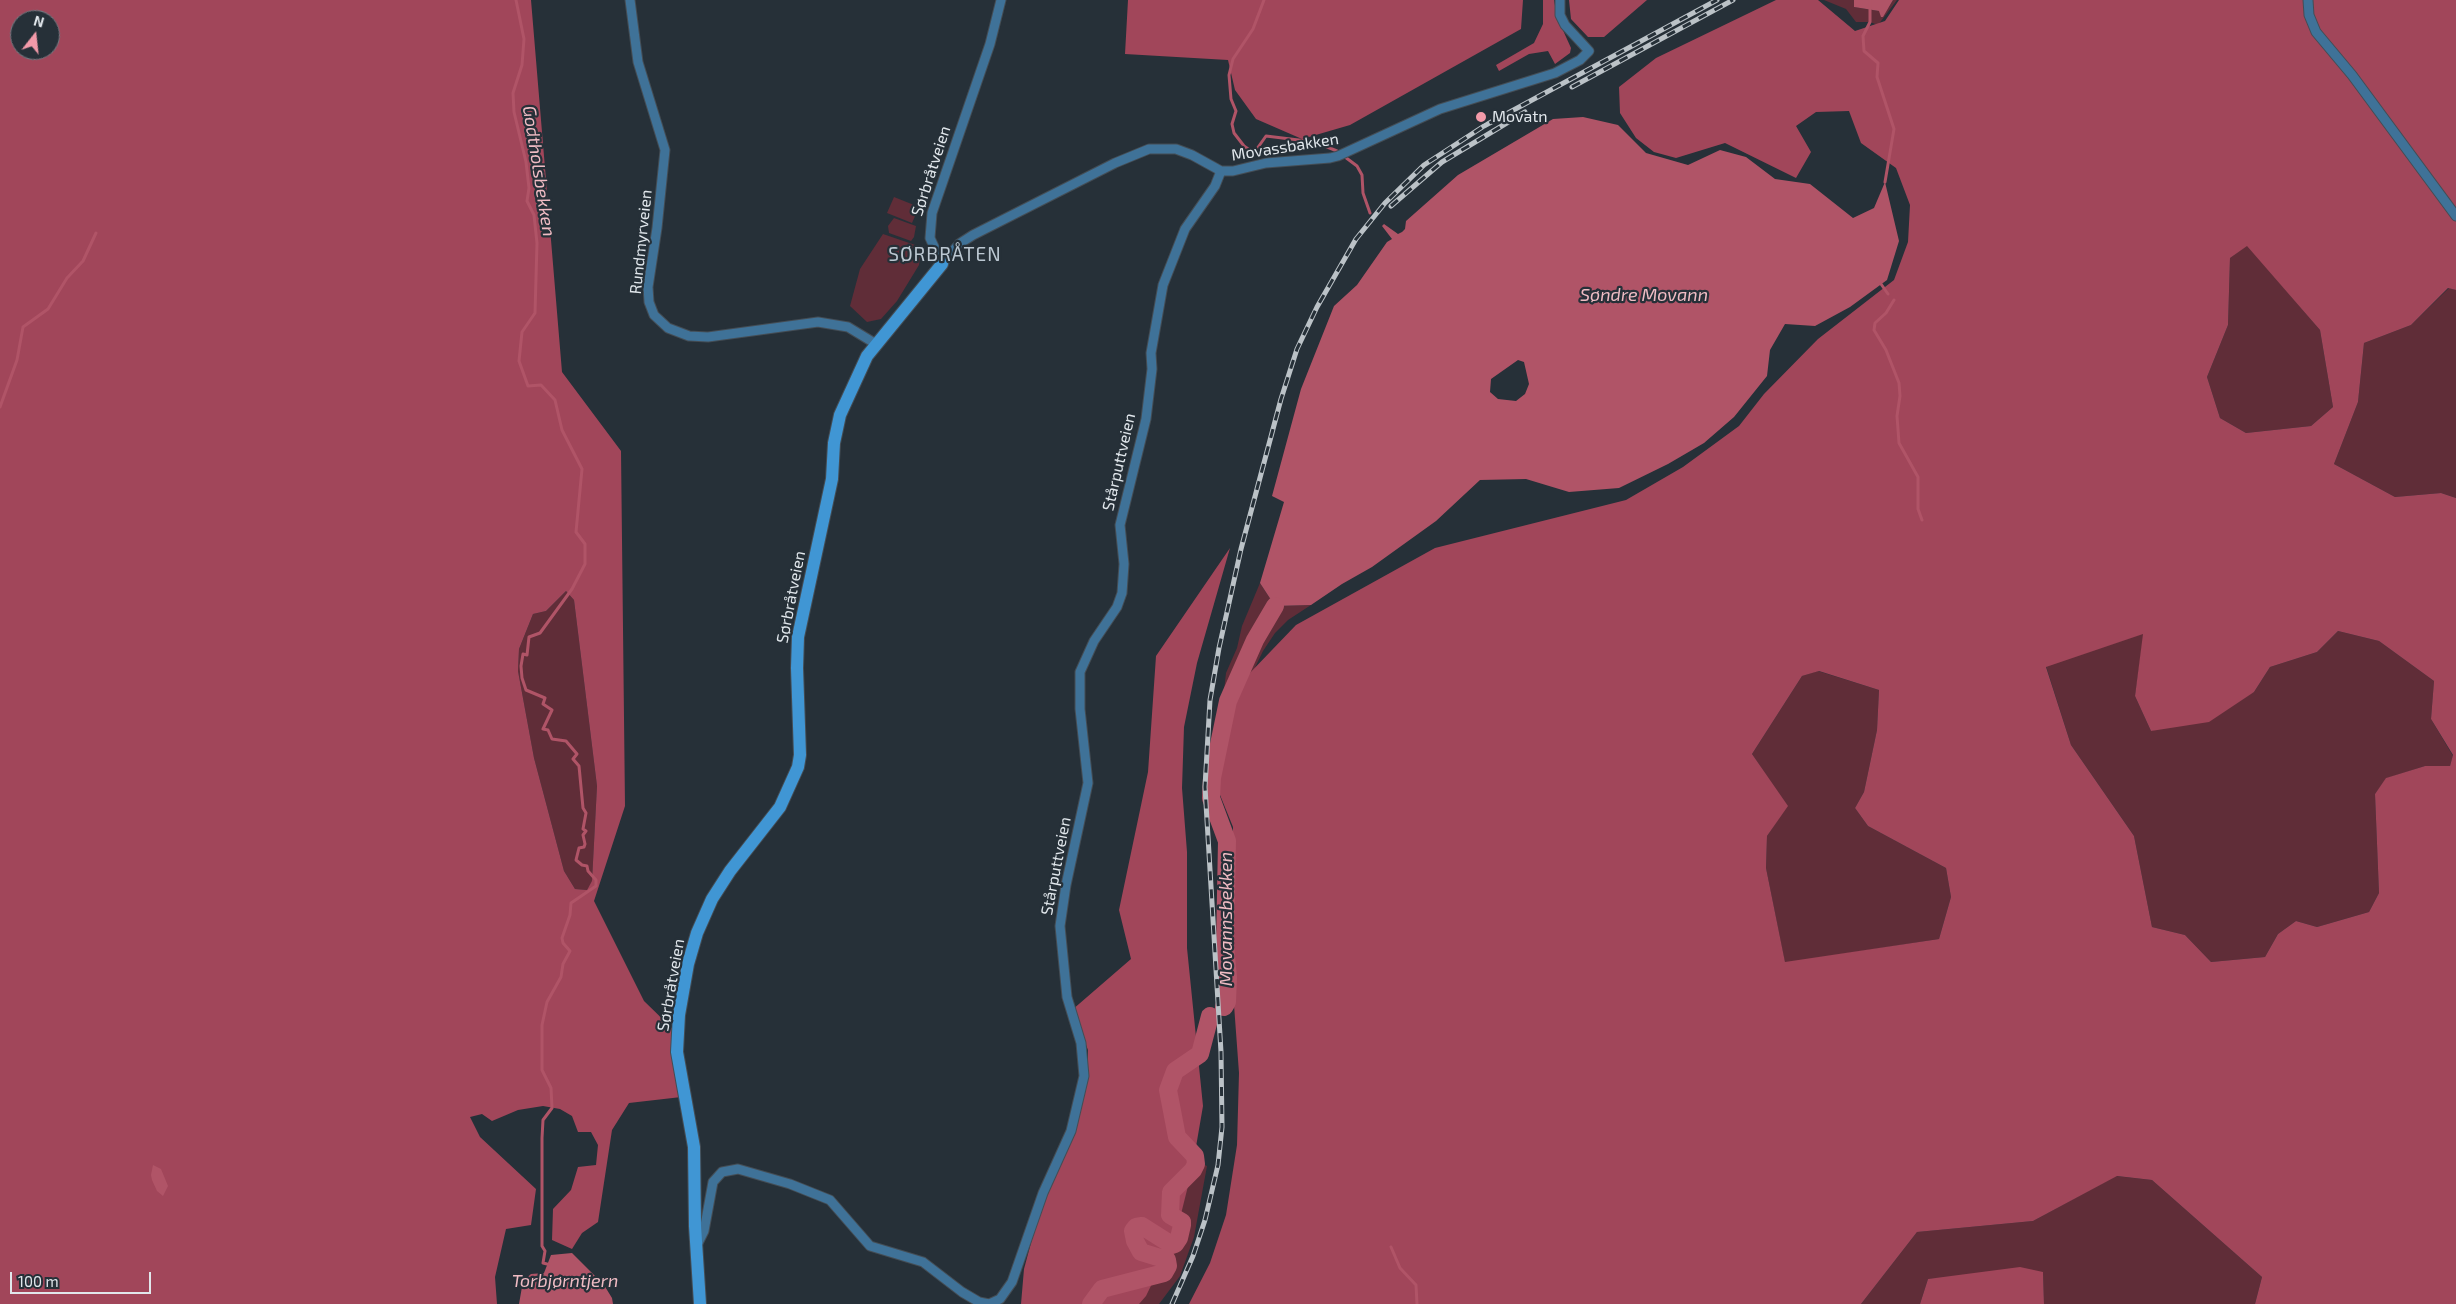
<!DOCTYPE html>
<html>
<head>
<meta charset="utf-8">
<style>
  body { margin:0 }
  #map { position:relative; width:2456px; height:1304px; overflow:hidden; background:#263038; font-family:"Exo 2",sans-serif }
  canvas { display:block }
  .north { position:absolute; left:10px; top:10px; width:50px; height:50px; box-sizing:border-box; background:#263038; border:1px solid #717980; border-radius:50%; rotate:16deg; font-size:14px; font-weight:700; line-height:20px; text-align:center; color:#e1e7ec }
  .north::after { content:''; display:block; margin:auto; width:18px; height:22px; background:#f39aa9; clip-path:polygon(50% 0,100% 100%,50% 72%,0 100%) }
  .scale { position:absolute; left:10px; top:1272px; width:141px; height:22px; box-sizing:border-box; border:2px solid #e1e7ec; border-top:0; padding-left:6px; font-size:15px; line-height:18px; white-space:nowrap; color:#e1e7ec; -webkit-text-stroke:4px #263038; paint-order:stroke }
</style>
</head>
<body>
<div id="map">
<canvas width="2456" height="1304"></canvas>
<div class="north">N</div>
<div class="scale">100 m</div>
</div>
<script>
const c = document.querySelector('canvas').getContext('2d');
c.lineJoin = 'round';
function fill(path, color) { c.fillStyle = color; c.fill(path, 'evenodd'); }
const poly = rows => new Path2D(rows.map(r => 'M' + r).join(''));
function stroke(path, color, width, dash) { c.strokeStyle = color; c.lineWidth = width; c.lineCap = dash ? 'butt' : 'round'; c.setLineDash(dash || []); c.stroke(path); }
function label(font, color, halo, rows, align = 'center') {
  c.font = font + ' "Exo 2",sans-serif'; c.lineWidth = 4.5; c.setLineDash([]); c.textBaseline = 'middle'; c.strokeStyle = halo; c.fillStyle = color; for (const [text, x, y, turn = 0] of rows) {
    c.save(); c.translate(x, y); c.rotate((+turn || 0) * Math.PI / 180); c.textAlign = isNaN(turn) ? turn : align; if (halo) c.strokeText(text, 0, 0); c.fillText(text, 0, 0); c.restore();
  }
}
const green = poly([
  [1824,0,1854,0,1854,7,1879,11,1889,7,1893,0,1897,0,1878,25,1870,22,1856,22,1846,9],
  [894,197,919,207,912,223,887,213],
  [894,218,916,226,914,237,911,241,889,233,888,226],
  [883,234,921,247,919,265,897,301,881,319,867,322,850,306,860,269],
  [2247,245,2320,330,2333,407,2311,426,2246,433,2220,418,2207,377,2228,325,2230,258],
  [2449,288,2456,290,2456,498,2441,493,2395,497,2334,464,2358,402,2364,343,2411,325],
  [1260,583,1275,606,1311,605,1288,620,1275,633,1263,651,1236,707,1219,735,1226,673,1237,648,1242,626],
  [566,591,574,600,597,786,592,882,587,890,575,889,564,871,534,758,518,671,519,649,533,614,546,611],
  [2338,631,2379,641,2434,681,2431,719,2453,756,2450,766,2425,766,2387,778,2375,794,2379,893,2369,912,2317,927,2296,921,2278,934,2265,957,2211,962,2185,935,2152,927,2134,836,2071,745,2046,666,2144,633,2135,696,2151,731,2254,692,2270,667,2317,652],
  [1818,671,1879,690,1877,730,1864,792,1855,808,1868,826,1946,868,1951,897,1939,939,1785,963,1766,868,1767,836,1787,806,1752,754,1802,676],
  [1180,1154,1207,1166,1194,1237,1180,1276,1159,1304,1077,1304],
  [2116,1176,2152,1180,2262,1277,2255,1304,2044,1304,2043,1273,1928,1279,1920,1304,1861,1304,1917,1232,2033,1221]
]);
const forest = poly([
  [0,0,531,0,562,372,621,451,625,806,594,901,644,1001,680,1036,690,1096,629,1103,612,1130,598,1222,582,1233,572,1249,552,1240,553,1209,571,1190,578,1167,596,1165,598,1145,591,1132,578,1132,572,1116,560,1109,543,1106,518,1110,492,1121,482,1114,470,1117,480,1137,536,1189,531,1225,506,1229,495,1277,497,1304,0,1304],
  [20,20,50,20,50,50,20,50],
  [566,591,574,600,597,786,592,881,587,890,575,889,564,871,534,758,518,671,519,649,533,614,546,611],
  [1128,0,1523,0,1521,29,1350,125,1302,139,1256,119,1235,90,1228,60,1125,54],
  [1543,0,1554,0,1557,17,1571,48,1570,53,1555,64,1548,51,1529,54,1499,71,1496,65,1534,43,1543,24],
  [1569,0,1647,0,1604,37,1588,37,1571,19],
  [1776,0,1818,0,1855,31,1885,21,1899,0,2456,0,2456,290,2448,288,2411,325,2364,343,2358,402,2334,464,2395,497,2441,493,2456,498,2456,1304,2255,1304,2262,1277,2152,1180,2117,1176,2033,1221,1917,1232,1861,1304,1189,1304,1210,1263,1226,1215,1237,1145,1239,1073,1231,964,1233,827,1218,790,1220,739,1247,676,1296,625,1435,548,1626,500,1683,467,1739,426,1764,394,1818,339,1894,280,1908,242,1910,205,1896,168,1861,143,1849,111,1816,112,1796,126,1811,152,1796,178,1725,143,1676,158,1654,152,1636,138,1620,113,1619,87,1656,58],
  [2247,246,2320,330,2333,407,2311,426,2246,433,2220,418,2207,377,2228,325,2230,258],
  [2338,631,2379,641,2434,681,2431,719,2453,755,2450,766,2425,766,2386,778,2375,794,2379,893,2369,912,2317,927,2296,921,2278,934,2265,957,2211,962,2185,935,2152,927,2134,836,2071,745,2046,667,2143,634,2135,696,2151,731,2209,722,2254,692,2270,667,2317,652],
  [1819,671,1879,690,1877,730,1864,792,1855,808,1868,826,1946,868,1951,897,1939,939,1785,962,1766,868,1767,836,1788,806,1752,754,1802,676],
  [1230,548,1197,663,1184,727,1182,788,1187,852,1187,948,1203,1106,1192,1170,1176,1234,1146,1296,1139,1304,1021,1304,1024,1269,1043,1198,1074,1132,1088,1074,1088,1050,1072,1010,1131,959,1119,910,1148,772,1156,656],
  [2020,1267,2043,1272,2044,1304,1920,1304,1928,1279]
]);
const water = poly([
  [1854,0,1893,0,1883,17,1881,17,1879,11,1854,7],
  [1583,117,1618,125,1646,153,1688,165,1720,150,1746,157,1775,179,1810,184,1853,218,1874,208,1885,182,1899,241,1887,280,1850,307,1815,326,1785,324,1770,350,1767,376,1734,417,1704,443,1668,464,1619,488,1569,492,1526,479,1480,480,1436,521,1372,567,1342,584,1311,605,1275,606,1260,583,1284,502,1272,496,1301,389,1334,306,1357,285,1387,242,1392,239,1382,226,1384,224,1398,234,1402,232,1405,229,1406,221,1458,175,1553,119],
  [1518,360,1524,362,1529,384,1525,394,1516,401,1498,399,1490,392,1491,379],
  [153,1165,161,1169,168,1186,163,1196,157,1191,152,1180,151,1175],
  [572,1253,604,1285,612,1298,613,1304,519,1304,523,1281,531,1274,544,1273,551,1255]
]);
const stream = poly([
  [516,0,524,39,522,65,513,93,514,112,526,162,529,188,527,201,534,215,537,243,535,313,522,332,519,361,528,386,541,385,555,400,562,430,582,469,576,532,585,544,585,564,572,589,540,633,529,637,527,655,523,654,521,666,522,678,526,690,545,698,543,704,552,710,543,729,548,730,552,739,566,741,577,754,573,759,579,766,583,808,586,813,583,829,586,831,583,835,585,844,584,847,579,848,576,860,582,865,587,866,588,871,596,880,596,886,571,903,570,915,562,938,563,943,570,951,563,964,561,977,547,1002,542,1025,542,1070,551,1088,552,1108,543,1120,542,1138,542,1246,545,1251,543,1263,547,1264],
  [1264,0,1253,29,1233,59,1229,75,1231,99,1236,111,1232,124,1234,133,1244,146,1254,153,1266,136,1315,142,1337,151,1357,166,1362,175,1363,193,1370,213],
  [1870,0,1870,22,1863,36,1864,51,1878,63,1877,77,1894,129,1885,182],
  [1881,284,1888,294],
  [1894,300,1886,313,1875,323,1874,330,1886,350,1899,383,1900,396,1897,416,1899,443,1918,477,1918,509,1922,520],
  [0,407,17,360,23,327,48,309,67,278,83,261,96,233],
  [1391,1247,1400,1268,1416,1285,1417,1304]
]);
const river = poly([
  [1224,1007,1227,1002,1228,977,1225,946,1227,841,1211,798,1212,778,1228,701,1255,640,1275,606],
  [1170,1215,1171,1192,1193,1170,1196,1164,1195,1156,1177,1137,1168,1090,1175,1071,1200,1054,1210,1016],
  [1091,1304,1102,1289,1164,1273,1168,1266,1167,1260,1141,1252,1135,1241,1133,1231,1136,1227,1142,1226,1172,1245,1175,1244,1179,1238,1182,1225,1182,1222,1170,1215]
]);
const street = poly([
  [630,0,638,62,665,150,657,228,648,287,649,302,654,315,668,328,689,336,708,337,818,322,848,327,876,344],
  [1001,0,990,44,932,213,930,238,942,264,959,244,973,235,1115,163,1149,149,1176,149,1192,155,1221,171,1233,171,1266,163,1330,158,1338,156,1440,109,1555,73,1580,60,1589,51,1565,25,1560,15,1560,0],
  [2308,0,2309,15,2316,32,2352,75,2456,216],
  [697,1245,704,1231,713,1182,722,1172,738,1169,790,1184,830,1200,870,1246,923,1262,962,1292,979,1302,989,1304,1000,1299,1012,1282,1043,1193,1071,1131,1084,1076,1081,1043,1067,997,1060,926,1066,885,1088,783,1080,709,1080,672,1094,641,1117,607,1122,593,1124,564,1120,525,1146,419,1152,369,1151,353,1163,285,1185,229,1215,186,1221,171]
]);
const secondary = poly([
  [700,1304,695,1226,694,1147,677,1052,679,1015,688,964,697,933,712,899,730,871,780,807,798,767,800,755,797,668,798,637,832,479,834,443,840,415,867,356,942,264]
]);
const rail = poly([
  [1572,87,1733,0],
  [1391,206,1442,162,1525,112],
  [1172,1304,1193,1256,1205,1220,1218,1165,1222,1127,1221,1052,1205,787,1210,700,1219,648,1241,549,1281,399,1297,349,1317,307,1356,239,1385,203,1424,165,1484,126,1717,0]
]);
const markers = [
  [1481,117,6,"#f39aa9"]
];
const poiNames = [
  ["Movatn",1492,117]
];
const streetNames = [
  ["Movassbakken",1285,147,-9],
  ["Sørbråtveien",931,171,-72],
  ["Rundmyrveien",641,242,-84],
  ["Stårputtveien",1119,462,-77],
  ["Sørbråtveien",791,597,-79],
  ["Stårputtveien",1056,866,-79],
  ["Sørbråtveien",671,985,-80]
];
const waterNames = [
  ["Godtholsbekken",539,171,81],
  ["Søndre Movann",1644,295],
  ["Movannsbekken",1226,919,-90],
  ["Torbjørntjern",565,1281]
];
const quarterNames = [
  ["SØRBRÅTEN",945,255]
];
fill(green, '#602d38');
fill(forest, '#a1465a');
fill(water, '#b05467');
stroke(stream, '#b05467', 3);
stroke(river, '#b05467', 18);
stroke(street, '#444d55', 11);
stroke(secondary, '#444d55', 14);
stroke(street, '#3f7298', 9);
stroke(secondary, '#4096d4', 12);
stroke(rail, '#bbc2c7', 5);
stroke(rail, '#263038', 3, [9]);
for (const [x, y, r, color] of markers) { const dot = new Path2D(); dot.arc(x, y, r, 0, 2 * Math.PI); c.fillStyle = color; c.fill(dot); stroke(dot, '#263038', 2); }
label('16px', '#e1e7ec', '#263038', poiNames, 'left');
label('16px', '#e1e7ec', '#263038', streetNames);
label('italic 18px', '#f0bcc4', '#263038', waterNames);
c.letterSpacing = '1px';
label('19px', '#bcc8d2', '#263038', quarterNames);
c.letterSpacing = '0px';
</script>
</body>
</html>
